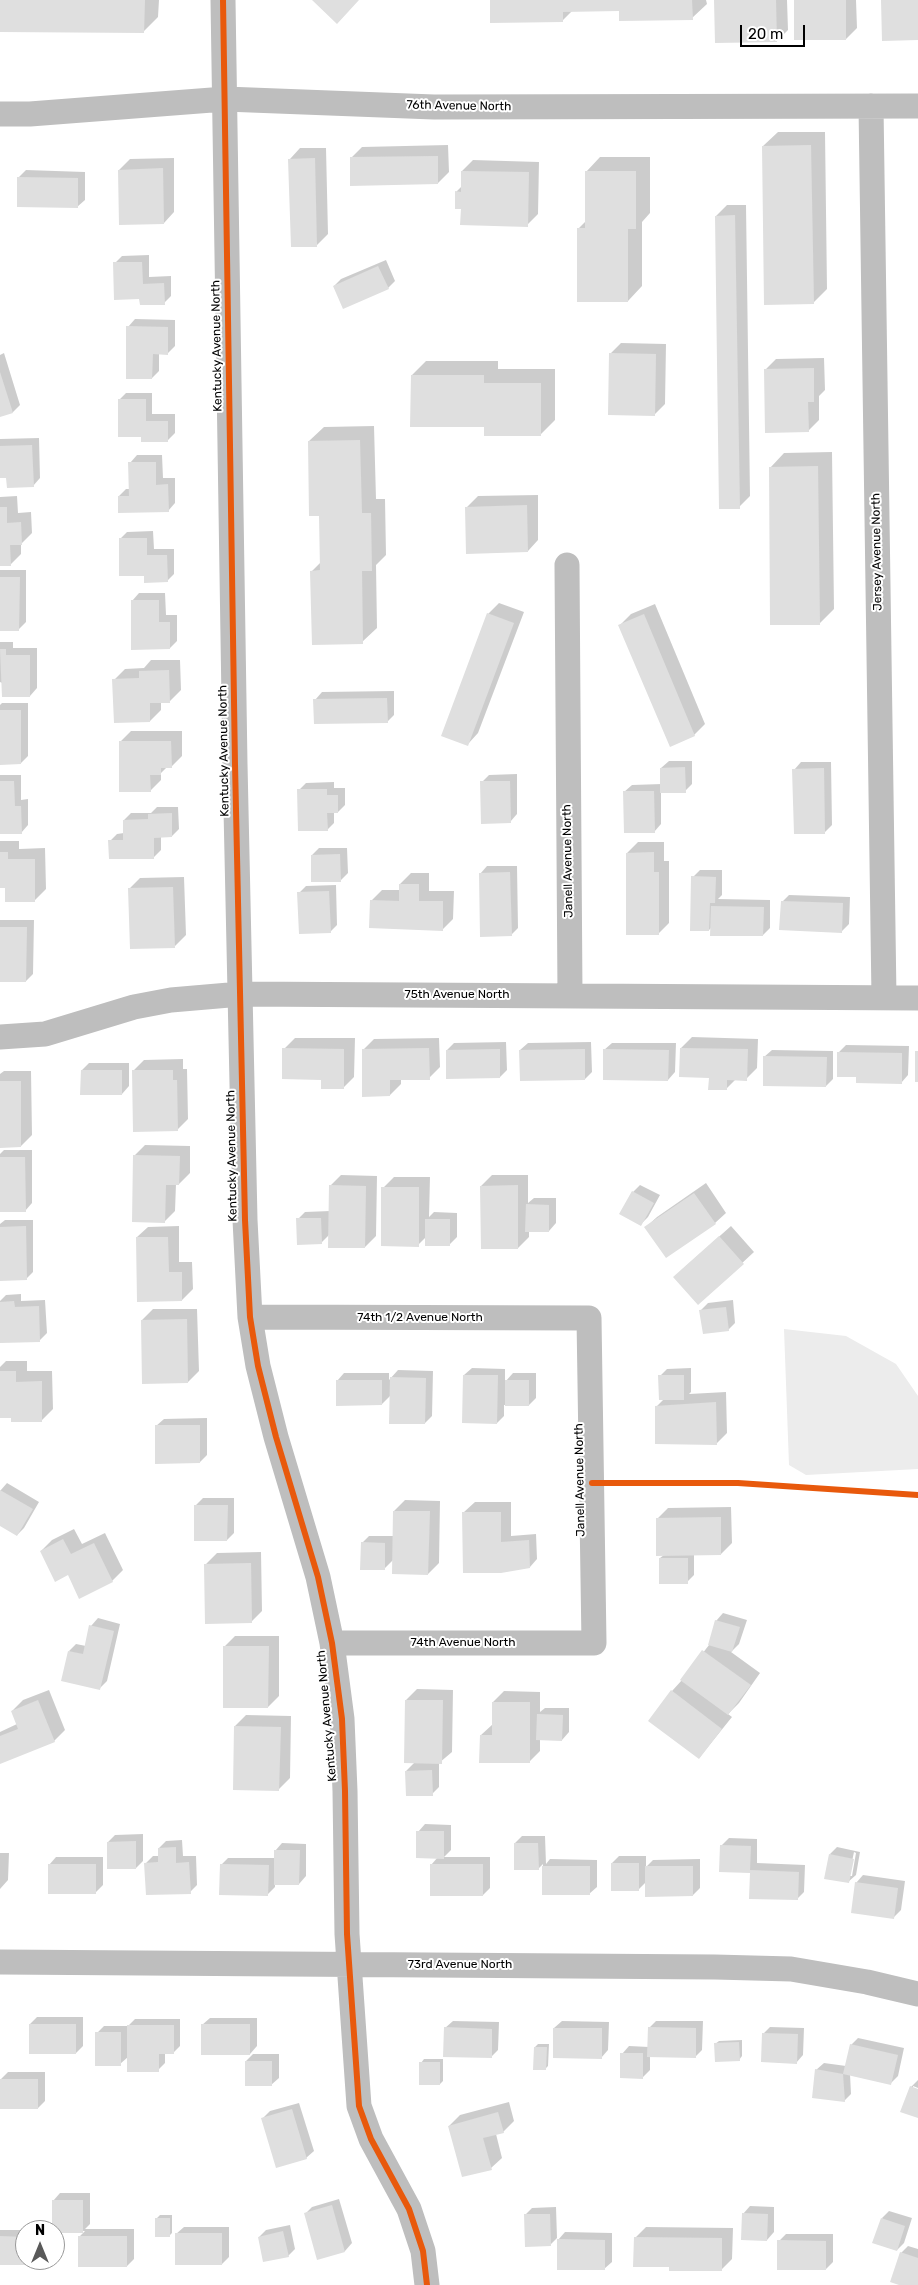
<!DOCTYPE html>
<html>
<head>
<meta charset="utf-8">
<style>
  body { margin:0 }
  #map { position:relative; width:918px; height:2285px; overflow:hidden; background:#fff; font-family:Rubik,sans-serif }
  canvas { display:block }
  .north { position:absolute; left:15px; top:2220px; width:50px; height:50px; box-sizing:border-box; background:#fff; border:1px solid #999; border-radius:50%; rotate:0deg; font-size:14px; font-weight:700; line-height:20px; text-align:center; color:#000 }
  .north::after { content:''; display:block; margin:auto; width:18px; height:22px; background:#595959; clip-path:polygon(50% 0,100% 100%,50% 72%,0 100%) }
  .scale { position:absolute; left:740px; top:25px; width:65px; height:22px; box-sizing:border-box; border:2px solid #000; border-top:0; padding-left:6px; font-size:15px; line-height:18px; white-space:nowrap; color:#000; -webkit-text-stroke:4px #fff; paint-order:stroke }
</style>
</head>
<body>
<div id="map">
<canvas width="918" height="2285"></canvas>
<div class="north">N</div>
<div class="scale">20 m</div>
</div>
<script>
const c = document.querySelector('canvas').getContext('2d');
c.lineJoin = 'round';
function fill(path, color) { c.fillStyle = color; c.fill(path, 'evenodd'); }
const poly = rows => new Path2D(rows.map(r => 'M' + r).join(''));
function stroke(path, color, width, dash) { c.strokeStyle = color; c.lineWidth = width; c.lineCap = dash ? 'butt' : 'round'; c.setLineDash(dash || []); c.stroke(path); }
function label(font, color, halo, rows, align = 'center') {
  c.font = font + ' Rubik,sans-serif'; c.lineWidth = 4; c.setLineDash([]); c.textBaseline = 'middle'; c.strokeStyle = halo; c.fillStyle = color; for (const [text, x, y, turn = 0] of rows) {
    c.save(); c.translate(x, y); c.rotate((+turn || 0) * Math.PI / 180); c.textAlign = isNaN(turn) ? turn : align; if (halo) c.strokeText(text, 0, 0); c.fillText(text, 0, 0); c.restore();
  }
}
const green = poly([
  [784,1329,846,1336,896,1364,918,1396,918,1469,806,1475,789,1465]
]);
const shadow = poly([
  [0,0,159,0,158,17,144,31,0,30],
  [491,0,706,0,707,4,692,18,620,10,572,11,562,21],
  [716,0,787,0,788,30,777,41],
  [795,0,856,0,857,28,846,39],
  [778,132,825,132,827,289,813,303,763,146],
  [448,145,449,172,438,183,351,158,362,147],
  [300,148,326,148,328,234,317,245,290,159],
  [600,157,650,157,650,213,642,222,642,286,628,301,578,229,586,221,586,172],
  [174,158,174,212,164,223,119,170,130,159],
  [473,160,539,162,538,214,527,225,462,208,456,192,462,186,462,171],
  [26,170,85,172,85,200,77,207,18,178],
  [727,205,746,205,750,496,739,507,716,216],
  [149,255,149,277,171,276,171,296,164,303,141,298,115,263,122,256],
  [386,260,395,281,388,288,334,286,341,279],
  [135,319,175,320,175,346,168,353,159,353,159,371,152,378,128,327],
  [621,343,666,344,665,404,654,415,610,354],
  [4,353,20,405,13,412,0,416,0,355],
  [824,358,825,390,819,396,819,420,808,431,765,370,776,359],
  [426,361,498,361,498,369,555,369,555,420,541,434,485,426,412,375],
  [126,393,152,393,152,414,175,414,175,433,168,440,119,400],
  [374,426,376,499,385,499,386,555,376,565,377,628,362,642,312,571,321,562,320,514,309,441,324,427],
  [39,438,40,478,33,486,8,476,0,476,0,439],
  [832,452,834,609,819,624,770,468,784,453],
  [137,455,162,455,163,478,175,478,175,503,168,511,119,496,126,489,130,489,130,463],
  [538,495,538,540,528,551,467,507,478,496],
  [17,496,18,513,31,512,32,533,21,544,21,554,10,565,0,565,0,497],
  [153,531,154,549,174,549,174,574,167,581,145,575,120,539,127,532],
  [0,570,26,570,26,622,19,629,0,629],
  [139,593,165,593,166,615,177,615,177,641,170,648,132,601],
  [499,603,524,612,478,733,468,744,488,614],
  [655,604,705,724,694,735,620,625,631,614],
  [0,642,13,642,13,648,37,648,37,688,30,696,0,682],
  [151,660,180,660,181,690,170,701,161,702,161,710,150,721,114,680,125,669,144,668],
  [394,691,394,715,387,722,315,700,322,692],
  [2,703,28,703,28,756,21,763,0,763,0,705],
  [131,731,182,731,182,756,171,767,167,767,161,773,161,780,150,791,120,742],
  [669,761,692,761,692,784,685,791,661,792,661,824,654,832,624,792,632,785,662,784,661,768],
  [801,762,831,762,832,825,825,832,794,770],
  [517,774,517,814,510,822,482,782,489,775],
  [0,775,21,775,21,800,28,799,28,825,21,833,0,833],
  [334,782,334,788,345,788,345,805,338,812,334,812,334,823,327,830,299,790,306,783],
  [157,807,178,807,179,829,172,836,161,836,161,850,154,857,110,841,117,834,124,833,124,820,131,813,151,813],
  [0,841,19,841,19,849,45,848,46,889,35,900,6,887,0,887],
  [638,842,664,842,664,861,669,861,669,923,658,934,627,853],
  [319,848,347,848,348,873,341,880,312,855],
  [487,866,517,866,518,928,511,935,480,874],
  [700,870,722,870,722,895,718,899,770,900,770,928,763,935,712,927,709,930,693,877],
  [411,873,429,873,429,891,454,891,453,919,442,930,371,901,382,890,400,890,400,884],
  [184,877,186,935,175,946,129,889,140,878],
  [336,885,337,925,330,932,299,893,306,886],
  [789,895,850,897,849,924,842,931,782,902],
  [0,920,34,920,33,974,26,981,0,955],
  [692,1037,758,1039,757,1068,746,1079,736,1079,726,1089,710,1077,681,1048],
  [295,1038,355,1038,354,1077,343,1088,322,1078,284,1049],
  [439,1038,440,1067,429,1078,401,1079,401,1084,390,1095,363,1050,374,1039],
  [506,1042,507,1070,500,1077,447,1050,454,1043],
  [591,1042,592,1072,585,1079,520,1050,528,1043],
  [612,1043,676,1043,675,1072,668,1080,604,1050],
  [846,1045,909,1046,908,1075,901,1083,858,1076,839,1052],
  [772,1050,833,1051,833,1079,826,1086,764,1057],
  [183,1059,183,1069,187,1069,188,1119,177,1130,133,1071,144,1060],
  [89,1063,129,1063,129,1086,122,1094,82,1070],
  [4,1071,31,1071,32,1135,21,1146,0,1146,0,1074],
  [145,1145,190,1146,190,1173,179,1184,176,1184,175,1211,164,1222,134,1156],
  [4,1150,32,1150,32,1203,25,1211,0,1211,0,1154],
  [341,1175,377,1176,376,1236,365,1247,329,1235,321,1243,298,1219,305,1212,330,1211,330,1186],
  [492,1175,528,1175,528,1203,534,1198,556,1198,556,1223,549,1231,529,1230,529,1237,518,1248,481,1186],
  [394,1177,430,1177,429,1217,434,1212,457,1213,457,1237,450,1244,426,1237,418,1245,383,1188],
  [706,1183,726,1213,715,1223,646,1227,657,1217],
  [640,1185,660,1195,648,1217,641,1224,633,1192],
  [5,1220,33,1220,33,1272,26,1279,0,1279,0,1224],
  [179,1226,179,1262,192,1262,193,1289,182,1300,137,1237,148,1227],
  [731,1226,754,1252,698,1304,685,1267],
  [21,1294,21,1301,45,1300,47,1333,40,1340,0,1342,0,1301,6,1295],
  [733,1300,735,1323,728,1330,701,1310,708,1303],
  [153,1309,197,1309,199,1371,188,1382,142,1320],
  [6,1361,27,1361,27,1371,52,1371,53,1409,42,1420,0,1417,0,1367],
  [472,1368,505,1369,505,1382,513,1373,536,1373,536,1398,529,1405,504,1405,504,1416,497,1423,464,1375],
  [691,1368,691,1392,689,1394,726,1392,727,1433,716,1444,657,1406,664,1399,660,1376,667,1369],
  [398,1370,433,1371,432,1416,425,1423,391,1395,382,1404,337,1381,344,1373,389,1373,389,1380],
  [207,1418,207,1455,200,1462,156,1426,164,1419],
  [7,1483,39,1502,24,1528,17,1535,0,1525,0,1491],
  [203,1498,234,1498,234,1533,227,1540,196,1505],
  [405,1500,440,1501,439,1563,428,1574,393,1560,384,1569,362,1543,369,1536,394,1536,394,1511],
  [475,1502,511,1502,511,1536,536,1534,537,1559,530,1567,464,1512],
  [731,1507,732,1543,721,1554,694,1555,694,1575,687,1582,660,1558,664,1555,657,1519,668,1508],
  [74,1529,82,1544,105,1533,123,1570,112,1581,68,1574,41,1551,52,1540],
  [261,1552,262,1611,251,1622,206,1564,217,1553],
  [723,1613,747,1620,739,1644,731,1652,760,1673,739,1703,728,1714,732,1717,699,1758,672,1691,682,1680,709,1645,716,1621],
  [98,1618,120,1624,107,1681,100,1688,69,1651,76,1644,86,1646,91,1626],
  [235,1636,279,1636,279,1696,268,1707,224,1647],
  [417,1689,453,1690,452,1752,439,1763,439,1787,432,1794,406,1771,415,1762,406,1700],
  [49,1690,65,1730,54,1741,0,1762,0,1732,17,1724,12,1711,23,1700],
  [504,1691,540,1692,540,1712,545,1708,569,1708,569,1732,562,1740,540,1739,540,1751,529,1762,481,1735,493,1724,493,1702],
  [246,1715,291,1716,290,1778,279,1789,235,1726],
  [425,1824,451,1825,451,1850,444,1857,490,1857,490,1888,483,1895,431,1865,438,1857,418,1832],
  [143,1834,143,1861,136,1868,108,1842,115,1835],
  [522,1836,545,1836,546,1864,550,1859,597,1860,597,1887,589,1894,543,1894,543,1864,538,1869,515,1843],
  [729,1838,757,1839,757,1863,805,1865,804,1892,797,1899,751,1872,721,1846],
  [182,1840,183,1856,196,1856,197,1885,190,1892,146,1863,153,1856,159,1856,159,1848,166,1841],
  [282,1843,306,1844,306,1876,299,1884,275,1883,275,1887,268,1894,221,1865,228,1858,275,1858,275,1851],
  [837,1847,860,1852,856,1875,848,1882,830,1854],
  [854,1852,856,1853,852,1876,849,1876],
  [0,1853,9,1853,8,1880,0,1889],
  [619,1856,646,1856,646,1867,653,1860,700,1859,700,1888,693,1895,646,1882,639,1889,612,1863],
  [56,1857,103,1857,103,1885,96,1892,49,1865],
  [863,1875,905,1881,901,1910,894,1917,856,1883],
  [37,2017,83,2017,83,2046,76,2053,30,2024],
  [210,2018,257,2018,257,2046,250,2054,202,2025],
  [135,2019,180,2019,180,2046,173,2053,165,2053,165,2063,158,2070,128,2057,120,2064,97,2033,104,2026,128,2026],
  [453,2021,499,2022,498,2050,491,2057,445,2028],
  [562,2021,609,2022,608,2050,601,2058,554,2028],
  [656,2021,703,2021,702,2050,695,2057,650,2056,650,2070,643,2077,622,2054,629,2046,649,2047,649,2028],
  [770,2027,804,2028,803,2055,796,2063,763,2034],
  [858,2038,904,2048,898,2076,890,2084,850,2074,851,2094,844,2101,816,2070,824,2063,846,2066,851,2045],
  [742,2040,742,2056,739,2060,715,2044,719,2041],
  [538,2044,549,2044,548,2066,545,2069,535,2047],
  [253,2054,279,2054,279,2078,271,2085,246,2061],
  [424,2059,443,2059,443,2081,440,2084,421,2063],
  [8,2072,45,2072,45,2101,38,2108,1,2079],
  [918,2080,918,2088,913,2086,913,2089,918,2090,918,2117,911,2087],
  [509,2102,514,2121,503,2132,496,2134,502,2158,491,2168,449,2126,460,2115],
  [299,2103,314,2151,306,2158,262,2119,270,2111],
  [60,2193,90,2193,90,2224,85,2229,134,2229,134,2259,127,2266,80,2236,85,2231,53,2230,53,2201],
  [339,2199,352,2243,345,2251,318,2258,305,2214,312,2207],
  [750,2206,774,2207,774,2232,767,2240,743,2214],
  [556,2207,557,2238,550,2245,525,2215,532,2208],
  [889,2211,912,2218,904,2243,897,2250,882,2218],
  [160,2215,172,2215,172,2233,169,2236,157,2218],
  [290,2225,295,2249,288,2256,259,2237,266,2230],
  [184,2227,229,2227,229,2257,222,2264,176,2234],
  [646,2227,733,2228,732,2259,721,2270,635,2238],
  [0,2230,25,2230,25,2260,35,2260,31,2264,0,2264],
  [565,2232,612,2233,612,2262,604,2269,558,2240],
  [786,2234,833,2234,833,2262,826,2269,779,2241],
  [908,2246,918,2249,918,2285,903,2285,901,2253]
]);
const building = poly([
  [0,0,145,0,144,33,0,32],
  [312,0,359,0,337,24],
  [490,0,692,0,693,20,619,21,619,11,563,12,563,22,490,23],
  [714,0,776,0,777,42,715,43],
  [794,0,846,0,846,40,794,40],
  [881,0,918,0,918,40,882,41],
  [811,145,814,304,764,305,762,146],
  [438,156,438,184,350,186,350,157],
  [315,158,317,247,291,247,288,159],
  [163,168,164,224,119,225,118,170],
  [461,171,529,172,528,227,460,225,461,209,455,209,455,191,461,192],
  [585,171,636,171,636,229,628,229,628,302,577,302,577,228,585,228],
  [17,177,78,178,78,208,17,207],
  [735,215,740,509,719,509,715,216],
  [113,262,142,262,143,284,164,283,165,305,140,305,139,299,114,300],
  [378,266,389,289,343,309,333,286],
  [126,326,168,327,168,355,153,354,152,379,126,379],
  [609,353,656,354,655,416,608,415],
  [814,368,814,402,808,402,809,432,765,433,764,369],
  [0,372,13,413,0,417],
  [411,375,484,375,484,383,541,383,541,436,484,436,484,427,410,427],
  [118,399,146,399,146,421,168,421,168,442,141,442,141,437,118,437],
  [360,440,362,513,371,513,372,571,362,571,363,644,312,645,310,571,320,570,319,516,309,516,308,441],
  [32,445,34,487,7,488,6,478,0,478,0,446],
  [128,462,156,462,156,485,168,484,169,512,118,513,118,496,129,496],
  [818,466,820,625,770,625,769,467],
  [527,505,528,552,466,554,465,507],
  [0,507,7,507,7,523,21,522,22,545,10,545,11,566,0,566],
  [119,538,147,538,147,555,167,555,168,582,144,583,144,576,119,576],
  [0,577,20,577,19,631,0,631],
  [131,600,159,600,159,622,170,622,170,649,131,650],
  [487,613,514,623,468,746,441,736],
  [644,614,695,736,670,747,618,625],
  [0,649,6,649,6,655,30,655,30,697,2,697],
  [169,670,170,703,150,703,150,722,114,723,112,679,139,678,139,671],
  [387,698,388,723,314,724,313,699],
  [0,710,21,710,21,764,0,765],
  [119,741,171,741,172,768,161,768,161,775,150,775,151,792,119,792],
  [685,767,686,793,660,793,660,768],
  [824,768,825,834,794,834,792,769],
  [0,781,14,781,15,806,21,806,22,834,0,834],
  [480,781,510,781,511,823,481,824],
  [297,789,327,789,327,795,338,795,338,813,327,813,328,831,298,831],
  [623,791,654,791,655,833,624,833],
  [172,813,172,837,154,838,154,859,109,859,108,840,123,840,123,820,148,819,148,814],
  [0,852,8,852,8,859,35,859,35,902,5,902,5,888,0,888],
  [654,852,654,872,659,872,659,935,626,935,626,853],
  [340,854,341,882,311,882,311,855],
  [510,872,512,936,480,937,479,873],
  [691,876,716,877,715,903,710,903,709,931,690,931],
  [399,884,419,884,419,901,443,901,443,931,369,928,370,900,399,901],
  [173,887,175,948,130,949,128,888],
  [329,891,331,933,299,934,297,892],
  [781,901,843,903,842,933,779,930],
  [711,906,764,907,763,936,710,936],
  [0,927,27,927,26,982,0,982],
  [282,1048,344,1049,344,1089,321,1089,321,1080,282,1079],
  [429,1048,430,1080,390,1080,390,1096,362,1097,362,1049],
  [680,1048,748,1049,747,1081,727,1080,727,1090,708,1090,709,1078,679,1077],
  [500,1049,500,1078,446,1079,446,1050],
  [585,1049,585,1080,520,1081,519,1050],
  [603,1049,669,1050,668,1081,603,1080],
  [915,1051,918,1051,918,1082,915,1082],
  [837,1052,902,1053,902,1084,856,1083,856,1077,837,1077],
  [763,1056,827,1057,826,1087,763,1086],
  [81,1070,122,1070,122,1095,80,1095],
  [132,1070,173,1070,173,1080,177,1080,178,1131,133,1132],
  [0,1081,21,1081,21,1147,0,1148],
  [133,1155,180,1156,179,1185,166,1185,165,1223,132,1222],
  [0,1157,25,1157,26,1212,0,1212],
  [329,1185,366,1186,365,1248,328,1248],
  [518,1185,518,1249,481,1249,480,1186],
  [381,1187,419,1187,419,1247,381,1246],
  [632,1191,654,1203,641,1226,619,1214],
  [694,1193,716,1224,666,1258,644,1227],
  [526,1204,549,1205,549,1232,525,1232],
  [296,1218,321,1218,322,1244,297,1245],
  [425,1219,450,1219,450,1246,425,1246],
  [26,1226,27,1280,0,1281,0,1227],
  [719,1236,744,1264,698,1305,673,1277],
  [136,1237,168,1237,169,1272,182,1272,182,1301,137,1302],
  [14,1301,15,1307,39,1306,40,1342,0,1343,0,1302],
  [726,1307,729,1331,703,1334,699,1310],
  [187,1319,188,1383,142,1384,141,1320],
  [0,1371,16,1371,16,1382,42,1381,42,1422,11,1422,11,1418,0,1418],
  [463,1375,498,1375,497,1424,462,1423],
  [658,1375,684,1375,684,1400,659,1400],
  [390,1377,426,1378,425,1424,389,1424],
  [336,1380,382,1380,382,1405,336,1406],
  [505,1380,529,1380,529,1406,505,1406],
  [716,1402,717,1445,655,1444,655,1406],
  [155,1425,200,1425,200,1463,155,1464],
  [0,1490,33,1509,17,1536,0,1526],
  [194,1505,228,1505,227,1541,194,1541],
  [393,1511,430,1511,428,1575,392,1574],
  [462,1512,501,1512,501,1542,529,1540,530,1568,501,1573,463,1573],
  [721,1517,721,1555,656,1556,656,1518],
  [63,1539,71,1554,94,1543,113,1582,79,1599,68,1575,55,1582,40,1551],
  [361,1542,385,1543,385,1570,360,1570],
  [659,1558,688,1558,688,1584,659,1584],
  [251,1563,252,1623,205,1624,204,1564],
  [715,1620,740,1627,732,1652,708,1645],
  [89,1625,114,1631,100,1690,61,1681,68,1651,83,1654],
  [223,1646,269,1646,268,1708,223,1708],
  [702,1650,751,1685,728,1715,680,1680],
  [671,1690,722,1729,699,1759,648,1721],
  [38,1700,55,1742,0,1764,0,1736,18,1729,11,1711],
  [405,1700,443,1700,442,1764,404,1763],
  [492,1702,530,1702,530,1763,479,1763,480,1735,492,1735],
  [537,1714,563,1715,562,1741,536,1740],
  [234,1726,281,1727,279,1791,233,1790],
  [432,1770,433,1796,406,1796,405,1771],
  [416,1831,444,1831,444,1859,416,1858],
  [136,1841,136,1869,107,1869,107,1842],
  [514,1843,538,1843,539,1870,514,1870],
  [720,1845,751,1846,750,1870,799,1872,798,1900,749,1899,750,1873,719,1872],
  [176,1847,176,1863,189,1862,191,1894,146,1895,144,1863,158,1862,158,1848],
  [274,1850,300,1850,299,1885,274,1885],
  [829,1854,854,1859,849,1883,824,1879],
  [611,1863,639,1863,639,1891,611,1891],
  [48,1864,96,1864,96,1894,48,1894],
  [220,1864,269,1865,268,1896,219,1895],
  [430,1864,483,1864,483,1896,430,1896],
  [542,1866,590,1866,590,1895,542,1895],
  [645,1866,693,1866,693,1896,645,1897],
  [855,1882,898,1888,894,1919,851,1913],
  [29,2024,76,2024,76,2054,29,2054],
  [201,2024,250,2024,250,2055,201,2055],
  [127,2025,174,2025,174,2054,159,2054,159,2072,127,2072],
  [444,2027,492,2029,492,2058,443,2057],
  [648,2027,696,2028,696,2058,647,2057],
  [553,2028,602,2028,602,2059,553,2058],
  [95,2032,121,2032,121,2066,95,2066],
  [762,2033,798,2034,797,2064,761,2062],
  [739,2042,740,2061,715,2062,714,2043],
  [850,2044,898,2055,891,2085,843,2074,845,2102,812,2098,815,2069,843,2074],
  [534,2047,547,2047,546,2070,533,2070],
  [620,2053,643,2053,643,2079,620,2078],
  [245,2061,272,2061,272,2086,245,2086],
  [419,2062,440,2062,440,2085,419,2085],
  [0,2079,38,2079,38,2109,0,2109],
  [910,2086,918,2089,918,2118,900,2112],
  [292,2109,307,2159,276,2168,261,2118],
  [498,2112,504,2133,483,2138,492,2170,462,2177,448,2126],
  [52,2200,83,2200,83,2233,55,2233,55,2230,52,2230],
  [332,2205,345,2252,317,2260,304,2213],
  [742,2213,768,2214,767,2241,741,2240],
  [524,2214,550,2214,551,2246,525,2247],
  [155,2218,170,2218,170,2237,155,2237],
  [881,2218,905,2226,897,2251,872,2243],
  [283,2231,289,2257,263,2262,258,2237],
  [175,2233,222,2233,222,2265,175,2265],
  [0,2236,25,2237,25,2260,32,2260,31,2265,0,2265],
  [78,2236,127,2236,127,2267,78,2267],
  [634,2237,722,2238,722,2271,669,2271,669,2267,633,2267],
  [557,2239,605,2240,605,2270,557,2270],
  [777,2240,826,2241,826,2270,777,2270],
  [900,2252,918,2258,918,2285,899,2285,890,2282]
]);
const minor = poly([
  [223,0,235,764,245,1220,250,1317,258,1366,276,1437,318,1577,332,1643,342,1719,345,1791,347,1934,359,2106,371,2139,409,2209,423,2251,427,2285],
  [871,106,884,998],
  [0,114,30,114,225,99,434,107,918,106],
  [567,565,570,995],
  [0,1037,45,1034,134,1007,171,1000,241,994,918,998],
  [250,1317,589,1318,594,1643,332,1643],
  [0,1962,715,1967,791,1969,867,1982,918,1994]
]);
const cycleway = poly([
  [223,0,235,764,245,1220,250,1317,258,1366,276,1437,318,1577,332,1643,342,1719,345,1791,347,1934,359,2106,371,2139,409,2209,423,2251,427,2285],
  [592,1483,738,1483,918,1495]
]);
const streetNames = [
  ["76th Avenue North",459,106,1],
  ["Kentucky Avenue North",217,346,-91],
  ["Jersey Avenue North",877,552,-91],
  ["Kentucky Avenue North",224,751,-91],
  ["Janell Avenue North",568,861,-91],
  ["75th Avenue North",457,995],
  ["Kentucky Avenue North",232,1156,-91],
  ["74th 1/2 Avenue North",420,1318],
  ["Janell Avenue North",580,1480,-91],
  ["74th Avenue North",463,1643],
  ["Kentucky Avenue North",327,1716,-95],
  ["73rd Avenue North",460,1965]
];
fill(green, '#ececec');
fill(shadow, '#0003');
fill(building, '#dfdfdf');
stroke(minor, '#bebebe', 25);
stroke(cycleway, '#e8590c', 6);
label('12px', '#000', '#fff', streetNames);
</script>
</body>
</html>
